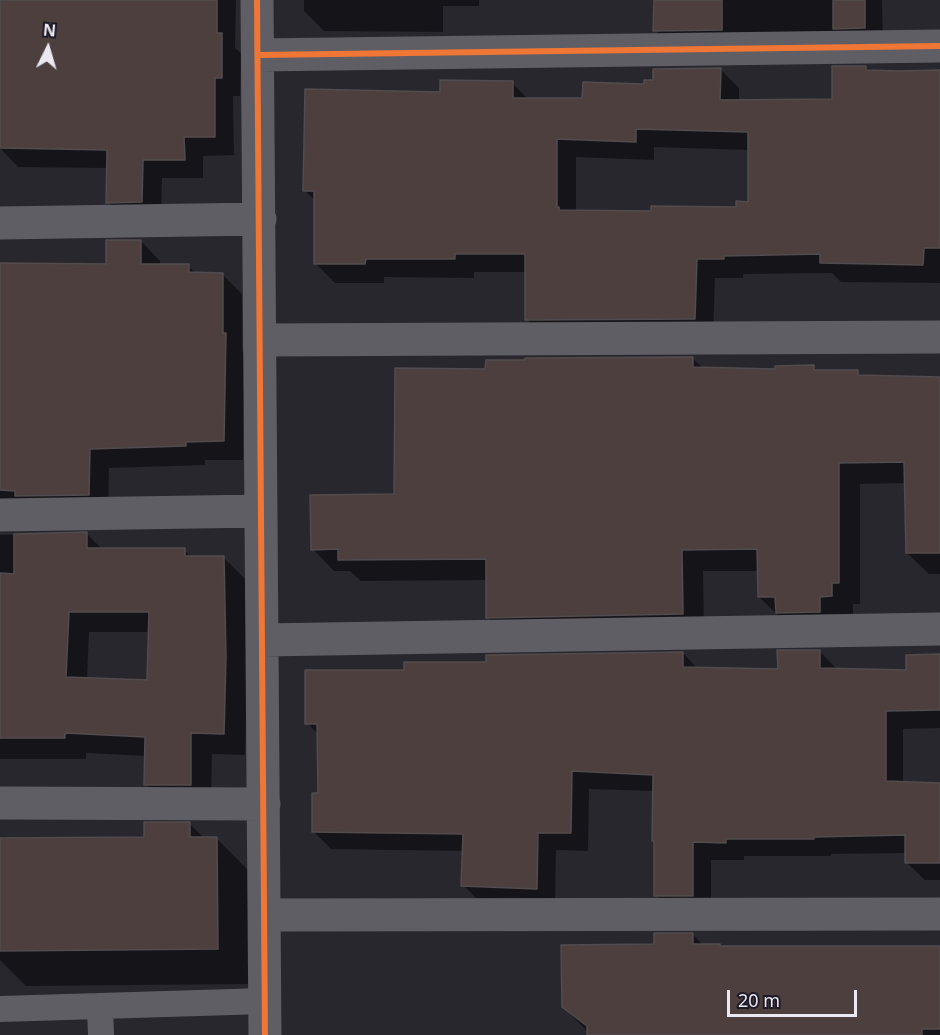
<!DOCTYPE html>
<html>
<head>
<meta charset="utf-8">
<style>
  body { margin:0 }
  #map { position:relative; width:940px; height:1035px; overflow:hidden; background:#29272e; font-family:"Noto Sans",sans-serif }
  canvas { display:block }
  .north { position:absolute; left:18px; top:18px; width:60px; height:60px; -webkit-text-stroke:4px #1e1a27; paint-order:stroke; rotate:5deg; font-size:16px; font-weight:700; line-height:24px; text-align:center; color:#eae8f1 }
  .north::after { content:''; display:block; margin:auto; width:21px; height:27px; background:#eae8f1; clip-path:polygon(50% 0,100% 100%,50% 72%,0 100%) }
  .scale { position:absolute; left:727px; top:990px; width:130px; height:27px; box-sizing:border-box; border:3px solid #eae8f1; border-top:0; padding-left:8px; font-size:18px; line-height:21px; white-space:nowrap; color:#eae8f1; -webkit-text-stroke:4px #1e1a27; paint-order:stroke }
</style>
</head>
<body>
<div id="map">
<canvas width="940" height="1035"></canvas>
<div class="north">N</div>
<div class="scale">20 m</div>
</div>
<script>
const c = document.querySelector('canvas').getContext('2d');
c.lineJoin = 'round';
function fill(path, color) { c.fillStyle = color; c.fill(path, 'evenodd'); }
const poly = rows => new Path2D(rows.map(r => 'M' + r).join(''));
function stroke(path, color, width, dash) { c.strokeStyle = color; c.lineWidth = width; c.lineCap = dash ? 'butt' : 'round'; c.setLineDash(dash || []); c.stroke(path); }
const shadow = poly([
  [0,0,236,0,235,48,241,53,240,96,233,96,234,155,203,156,203,178,162,178,161,221,127,221,108,202,108,168,18,167,0,148],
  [304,0,479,0,479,6,443,6,443,32,324,31,304,11],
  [655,0,882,0,883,46,673,49,655,30],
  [865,67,869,71,940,72,940,283,841,282,832,273,743,274,743,278,715,278,713,338,546,339,527,319,527,272,474,272,474,278,384,277,384,283,335,283,316,264,316,201,305,191,441,94,512,83,529,100,584,100,720,69,739,88,739,101,833,101],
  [654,147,749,150,749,203,737,209,652,213,576,212,576,157,654,160],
  [141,241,160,261,160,266,188,266,196,274,222,274,242,294,242,351,245,354,243,460,205,460,205,465,109,468,108,514,0,502,0,264,107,266],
  [692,358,703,368,776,371,813,367,817,371,857,372,863,377,940,378,940,574,929,574,907,553,906,483,860,484,860,604,853,604,853,617,781,618,759,597,759,571,703,571,704,635,509,639,487,617,488,580,361,581,350,571,334,571,313,549,396,496,487,370],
  [87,534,103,550,184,550,192,558,224,558,245,579,247,680,245,755,212,754,211,806,167,806,146,784,146,756,86,753,86,759,0,759,0,535],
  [89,632,150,632,149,681,87,679],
  [819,651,838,670,908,672,940,655,940,728,903,729,903,783,940,784,940,880,925,880,906,862,906,853,831,854,831,856,744,856,744,860,711,860,711,913,674,913,656,895,654,791,589,789,588,851,556,850,555,907,481,903,463,885,464,851,331,849,313,831,320,795,319,735,307,723,406,672,487,664,683,653,698,669,780,671],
  [190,824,204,838,216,838,252,874,253,984,26,986,0,960,0,840,145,839],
  [693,935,704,946,940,948,940,1035,588,1035,588,1032,563,1007,656,946]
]);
const building = poly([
  [0,0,217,0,217,33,222,33,222,78,215,78,215,137,184,137,185,160,143,160,142,202,106,203,107,150,0,148,0,0],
  [654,0,722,0,722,30,653,31,654,0],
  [833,0,865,0,865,28,833,29,833,0],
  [832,66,866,66,866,70,898,71,940,70,940,248,924,248,923,265,820,263,820,254,724,256,724,259,697,259,695,319,525,320,525,254,455,254,455,259,366,259,365,264,314,264,314,191,303,191,305,89,440,92,440,80,513,81,513,98,582,98,583,82,644,84,644,80,653,80,653,69,721,68,720,100,832,99,832,66],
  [636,129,748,132,748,202,736,201,736,207,651,206,651,211,559,210,559,207,557,207,557,139,636,142,636,129],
  [106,240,141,240,141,264,189,264,189,272,223,273,223,333,226,333,224,441,186,442,186,446,90,449,89,495,15,496,15,491,0,490,0,263,106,264,106,240],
  [693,357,693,367,775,369,775,366,814,365,814,370,858,370,858,375,940,377,940,553,906,553,904,462,839,463,839,583,832,583,832,596,820,597,820,612,776,613,775,597,758,597,757,549,682,550,683,614,486,618,486,559,338,560,338,549,311,550,310,495,394,494,395,368,485,369,486,360,525,360,525,358,693,357],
  [87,532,87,548,185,548,185,556,224,556,226,657,224,734,191,733,191,785,144,785,145,737,65,733,65,738,0,738,0,573,14,574,14,534,87,532],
  [69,612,149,612,147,680,66,677,69,612],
  [777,650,820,650,820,668,906,670,906,655,940,654,940,710,886,711,886,781,940,783,940,863,905,863,905,835,814,837,814,839,726,839,726,843,693,842,693,896,654,896,654,841,652,841,653,775,572,771,571,833,538,833,537,889,461,886,463,834,312,832,312,793,318,793,317,724,305,724,305,670,404,670,404,662,486,662,486,655,683,652,683,667,778,669,777,650],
  [144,822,190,822,190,837,217,837,218,949,0,951,0,838,144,837,144,822],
  [654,933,693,933,693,944,720,944,720,946,940,946,940,1029,922,1029,922,1035,587,1035,587,1026,562,1007,561,945,654,944,654,933]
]);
const service = poly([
  [0,1009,100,1006],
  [101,1035,100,1006,265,1001]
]);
const minor = poly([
  [257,0,265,1035],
  [258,55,940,46],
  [0,223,260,219],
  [261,340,940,337],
  [0,515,261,511],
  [263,640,940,629],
  [0,803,264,804],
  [264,915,940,914]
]);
const cycleway = poly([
  [257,0,265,1035],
  [258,55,940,46]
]);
fill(shadow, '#0007');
fill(building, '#4c3f3e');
stroke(building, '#514c4e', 1.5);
stroke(service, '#605e65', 26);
stroke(minor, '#605e65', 33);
stroke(cycleway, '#f07635', 6);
</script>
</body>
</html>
